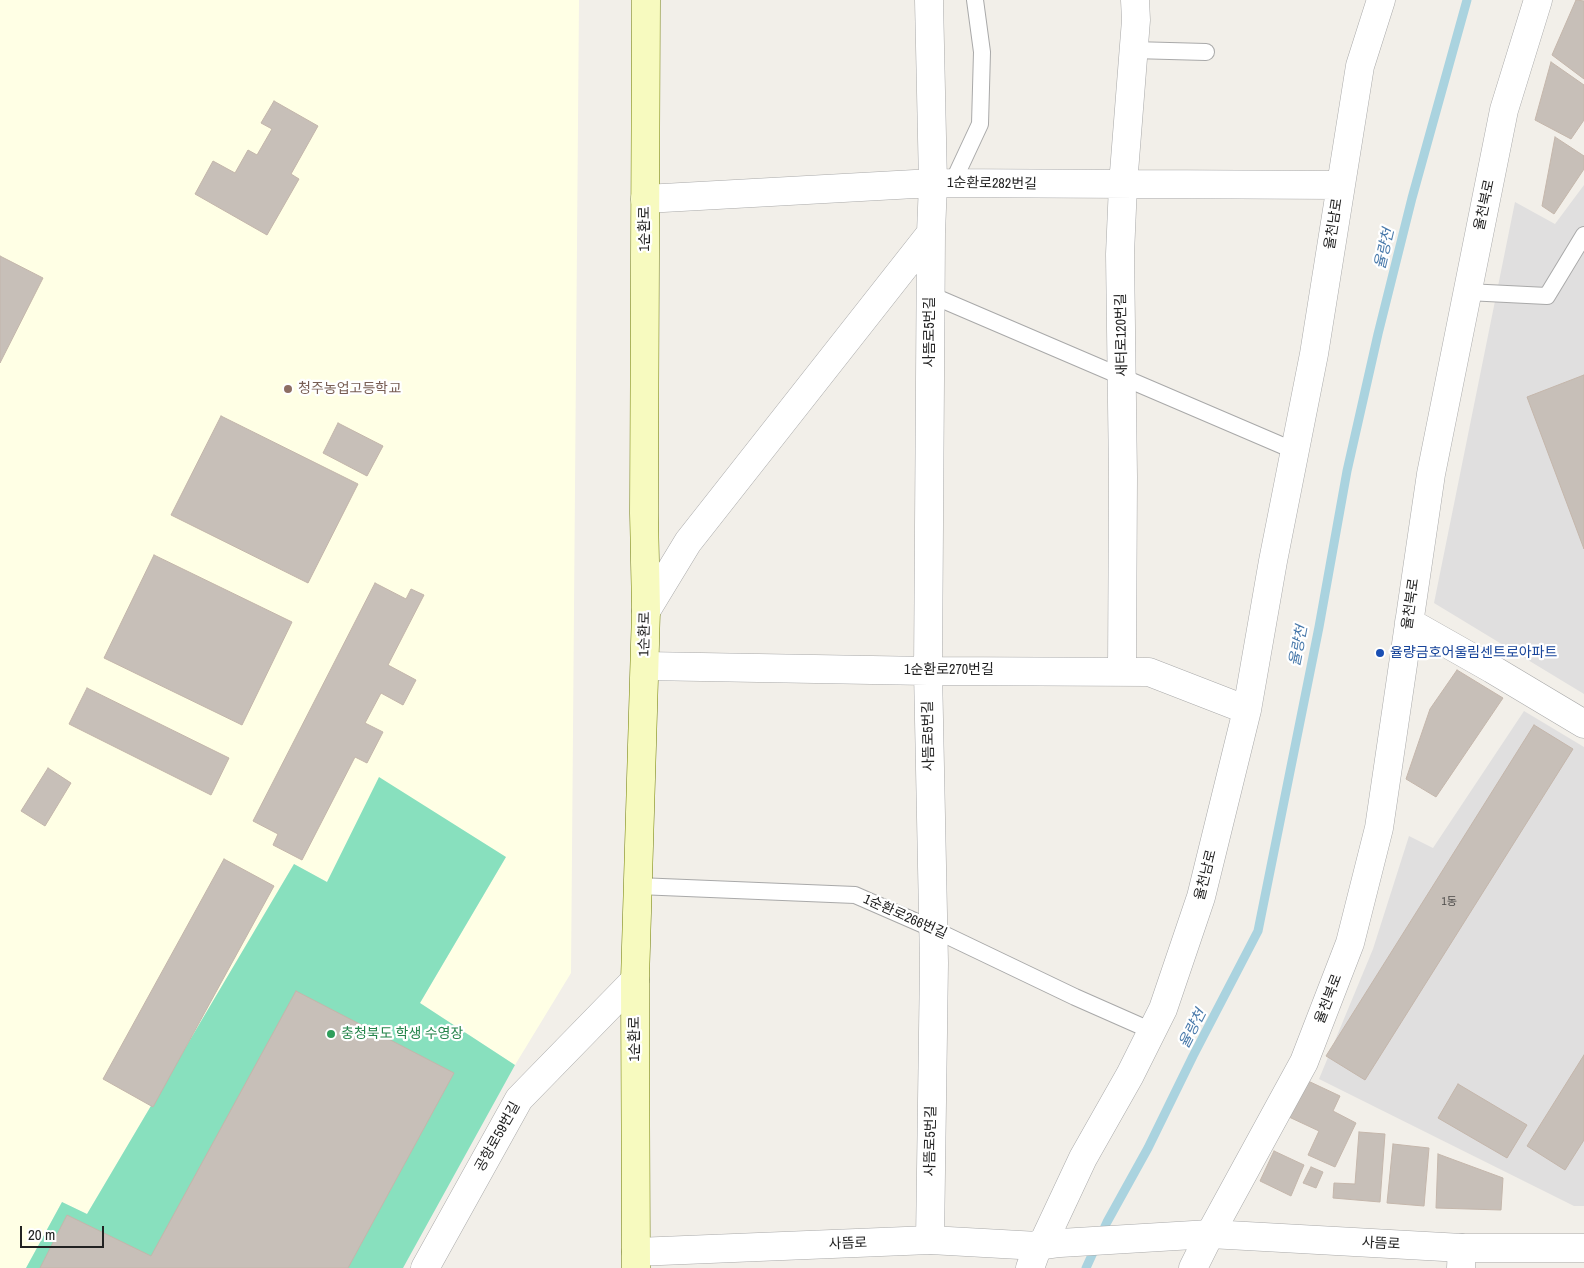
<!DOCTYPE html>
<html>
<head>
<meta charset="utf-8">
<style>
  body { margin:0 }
  #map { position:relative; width:1584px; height:1268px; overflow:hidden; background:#f2efe9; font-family:"Archivo Narrow",sans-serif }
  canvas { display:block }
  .scale { position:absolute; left:20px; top:1226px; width:84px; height:22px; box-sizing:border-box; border:2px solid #222; border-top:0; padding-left:6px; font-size:15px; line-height:18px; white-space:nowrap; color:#222; -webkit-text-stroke:4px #fff; paint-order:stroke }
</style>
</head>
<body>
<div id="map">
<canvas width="1584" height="1268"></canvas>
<div class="scale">20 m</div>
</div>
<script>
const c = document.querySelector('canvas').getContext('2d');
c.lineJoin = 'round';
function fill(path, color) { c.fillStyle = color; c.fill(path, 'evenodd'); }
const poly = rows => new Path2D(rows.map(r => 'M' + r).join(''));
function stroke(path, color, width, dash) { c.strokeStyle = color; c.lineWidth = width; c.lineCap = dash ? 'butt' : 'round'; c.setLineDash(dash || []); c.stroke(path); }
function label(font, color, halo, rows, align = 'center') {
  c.font = font + ' "Archivo Narrow","Noto Sans KR",sans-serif'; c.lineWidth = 4.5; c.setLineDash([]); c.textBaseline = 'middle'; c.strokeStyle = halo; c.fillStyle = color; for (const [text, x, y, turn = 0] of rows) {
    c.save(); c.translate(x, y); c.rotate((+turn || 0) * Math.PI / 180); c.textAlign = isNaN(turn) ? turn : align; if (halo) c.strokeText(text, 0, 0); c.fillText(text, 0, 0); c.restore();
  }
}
const residential = poly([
  [1584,185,1584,694,1434,603,1515,202,1555,224],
  [1524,711,1584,747,1584,1206,1574,1206,1319,1079,1373,949,1409,836,1433,848]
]);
const education = poly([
  [0,0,579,0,571,973,515,1065,420,1003,506,857,379,778,327,882,294,864,87,1214,62,1202,26,1268,0,1268]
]);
const pitch = poly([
  [379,777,506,857,420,1003,515,1065,403,1268,26,1268,62,1202,87,1214,294,864,327,882]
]);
const stream = poly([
  [1086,1268,1107,1222,1148,1148,1193,1056,1258,931,1319,627,1347,471,1378,334,1412,198,1467,0]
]);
const building = poly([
  [1576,0,1584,1,1584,79,1552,55,1576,0],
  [1551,62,1584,85,1584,120,1571,139,1535,120,1551,62],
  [274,101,318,126,291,174,299,179,267,235,195,194,213,161,235,173,248,150,257,155,272,129,261,123,274,101],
  [1555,137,1584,156,1584,169,1554,214,1542,206,1555,137],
  [0,256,43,278,0,363,0,256],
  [1584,375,1584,549,1527,397,1584,375],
  [221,416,358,484,308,583,171,515,221,416],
  [338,423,383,446,367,476,323,453,338,423],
  [154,555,292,622,242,725,104,658,154,555],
  [375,583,406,599,411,589,424,595,388,665,416,680,403,705,381,693,365,723,383,732,367,763,355,757,302,860,273,845,278,834,253,821,375,583],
  [1457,670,1503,698,1436,797,1406,779,1430,709,1457,670],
  [87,688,229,758,211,795,69,724,87,688],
  [1534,725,1573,749,1365,1080,1326,1056,1534,725],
  [48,768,71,783,45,826,21,811,48,768],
  [224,859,274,886,153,1107,103,1079,224,859],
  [296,991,454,1073,348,1268,40,1268,67,1215,151,1256,296,991],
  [1584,1055,1584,1140,1565,1170,1527,1146,1584,1055],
  [1306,1080,1340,1096,1333,1111,1356,1123,1335,1167,1308,1155,1319,1131,1289,1117,1306,1080],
  [1458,1084,1527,1125,1507,1158,1438,1118,1458,1084],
  [1359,1132,1385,1134,1380,1202,1333,1198,1334,1183,1355,1184,1359,1132],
  [1393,1144,1429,1148,1424,1206,1387,1203,1393,1144],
  [1274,1151,1304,1165,1291,1196,1260,1181,1274,1151],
  [1438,1154,1503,1178,1501,1210,1436,1208,1438,1154],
  [1311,1167,1323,1172,1316,1188,1303,1183,1311,1167]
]);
const service = poly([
  [1133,50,1206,52],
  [952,184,980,124,982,52,975,0],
  [1467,292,1547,296,1584,235],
  [931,295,1295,451],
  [638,886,855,895,933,929,1075,997,1152,1031]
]);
const minor = poly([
  [929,0,933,183,931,233,928,671,934,963,930,1240],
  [645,199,933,183,1340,185],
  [646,611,688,542,931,233],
  [1409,622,1492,669,1584,724],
  [645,666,928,671,1149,672,1247,710],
  [1122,671,1123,477,1120,254,1123,185,1136,20,1135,0],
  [425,1268,519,1099,635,980],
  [1030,1268,1038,1246,1045,1239,1083,1158,1130,1075,1163,1009,1201,897,1247,710,1273,561,1314,354,1360,66,1381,0],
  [1193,1268,1210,1234,1304,1062,1350,943,1379,828,1431,474,1504,110,1538,0],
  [1461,1268,1462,1248]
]);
const tertiary = poly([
  [636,1252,930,1240,1038,1246,1060,1243,1210,1234,1462,1248,1584,1248]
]);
const secondary = poly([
  [636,1268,635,980,646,611,644,513,646,0]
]);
const markers = [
  [288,389,5,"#8d6e63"],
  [1380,653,5,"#1a4fb4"],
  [331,1034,5,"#2e9e5b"]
];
const numberNames = [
  ["1동",1449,902]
];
const streetNames = [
  ["1순환로282번길",992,184,1],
  ["율천북로",1485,205,-78],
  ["율천남로",1334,224,-81],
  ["1순환로",645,229,-90],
  ["사뜸로5번길",930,332,-90],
  ["새터로120번길",1122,335,-91],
  ["율천북로",1411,604,-82],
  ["1순환로",645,634,-89],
  ["1순환로270번길",949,670],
  ["사뜸로5번길",929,736,-91],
  ["율천남로",1206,875,-76],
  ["1순환로266번길",905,917,24],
  ["율천북로",1329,999,-69],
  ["1순환로",635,1039,-90],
  ["공항로59번길",498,1137,-61],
  ["사뜸로5번길",931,1141,-89],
  ["사뜸로",848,1244,-2],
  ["사뜸로",1381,1244,3]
];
const educationNames = [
  ["청주농업고등학교",298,389]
];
const transitNames = [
  ["율량금호어울림센트로아파트",1390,653]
];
const leisureNames = [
  ["충청북도 학생 수영장",341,1034]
];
const waterNames = [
  ["율량천",1385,249,-77],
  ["율량천",1299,646,-79],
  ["율량천",1193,1029,-63]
];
fill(residential, '#e0dfdf');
fill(education, '#ffffe5');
fill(pitch, '#88e0be');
stroke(stream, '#aad3df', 9);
fill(building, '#c7bfb8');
stroke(building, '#c4b6ab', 1);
stroke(service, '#a9a9a9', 18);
stroke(minor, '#a9a9a9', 29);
stroke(tertiary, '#a9a9a9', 29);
stroke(secondary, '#707d05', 29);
stroke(service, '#fff', 16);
stroke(minor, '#fff', 28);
stroke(tertiary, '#fff', 28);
stroke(secondary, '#f7fabf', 28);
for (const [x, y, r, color] of markers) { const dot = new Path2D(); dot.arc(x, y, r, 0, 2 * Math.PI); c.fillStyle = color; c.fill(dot); stroke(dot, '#fff', 2); }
label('11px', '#4b4948', null, numberNames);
label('14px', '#222', '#fff', streetNames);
label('14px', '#785e54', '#fff', educationNames, 'left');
label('14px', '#164399', '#fff', transitNames, 'left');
label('14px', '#27864d', '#fff', leisureNames, 'left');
label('italic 15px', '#4a7aab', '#fff', waterNames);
</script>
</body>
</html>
